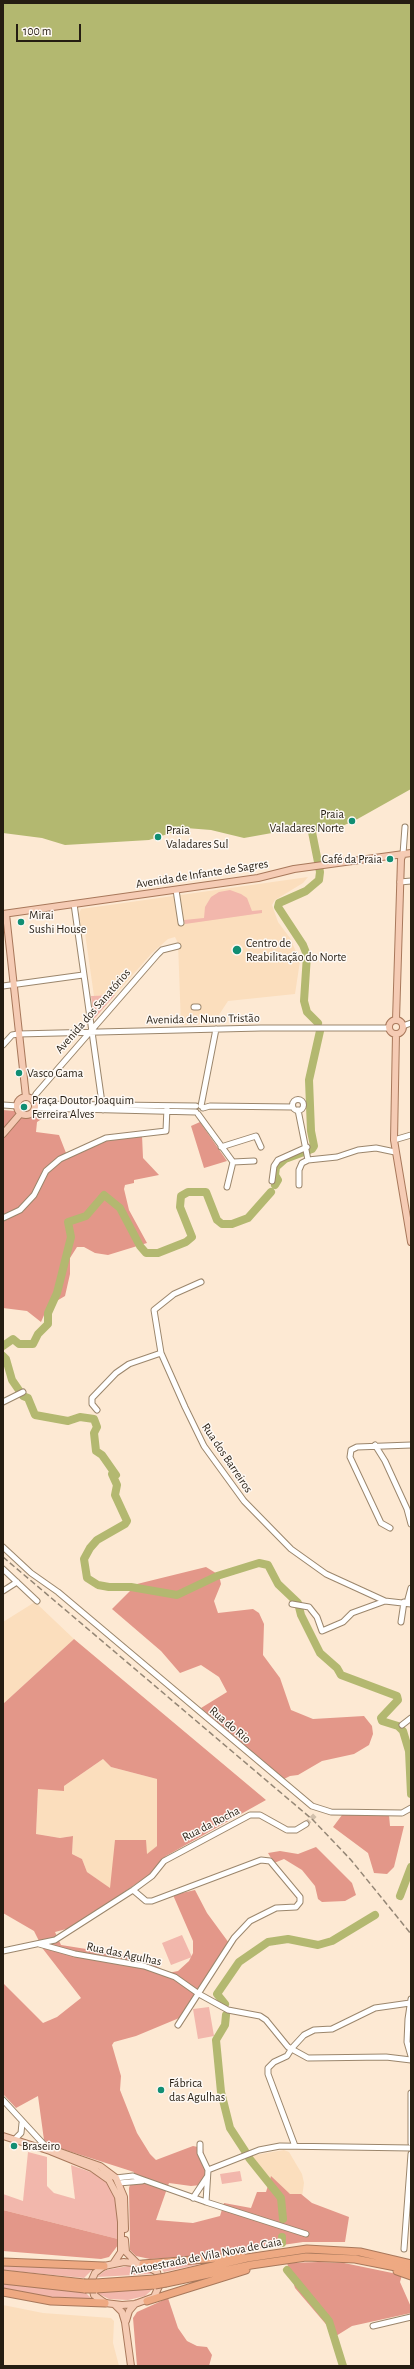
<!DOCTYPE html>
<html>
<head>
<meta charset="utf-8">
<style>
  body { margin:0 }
  #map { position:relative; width:414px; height:2369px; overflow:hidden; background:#fde9d3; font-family:"Alegreya Sans",sans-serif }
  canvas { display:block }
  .frame { position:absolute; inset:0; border:4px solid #251d12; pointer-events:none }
  .scale { position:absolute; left:16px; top:24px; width:65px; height:18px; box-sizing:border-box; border:2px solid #251d12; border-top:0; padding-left:5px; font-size:12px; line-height:14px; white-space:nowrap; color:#251d12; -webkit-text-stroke:3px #fef9f4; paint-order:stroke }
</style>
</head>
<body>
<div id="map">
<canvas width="414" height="2369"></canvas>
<div class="frame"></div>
<div class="scale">100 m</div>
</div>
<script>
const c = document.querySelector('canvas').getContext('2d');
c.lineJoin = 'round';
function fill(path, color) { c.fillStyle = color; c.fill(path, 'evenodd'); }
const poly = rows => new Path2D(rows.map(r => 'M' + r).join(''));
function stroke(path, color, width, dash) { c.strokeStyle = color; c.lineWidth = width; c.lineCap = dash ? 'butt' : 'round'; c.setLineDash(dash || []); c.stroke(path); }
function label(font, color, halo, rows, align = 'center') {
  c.font = font + ' "Alegreya Sans",sans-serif'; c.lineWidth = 3; c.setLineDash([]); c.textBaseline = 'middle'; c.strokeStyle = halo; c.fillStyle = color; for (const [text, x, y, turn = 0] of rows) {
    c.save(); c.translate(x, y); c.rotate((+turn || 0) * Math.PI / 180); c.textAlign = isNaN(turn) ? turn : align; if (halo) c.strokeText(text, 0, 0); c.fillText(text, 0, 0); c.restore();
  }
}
const built = poly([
  [308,877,303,883,275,900,272,905,278,922,290,938,300,961,295,994,228,1001,213,1024,181,1025,178,943,175,937,168,939,152,953,115,995,94,996,84,926,81,926,79,914,81,909],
  [35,1602,74,1639,3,1704,3,1622],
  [103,1759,111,1767,157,1779,157,1846,111,1889,87,1872,82,1859,72,1854,73,1836,60,1838,36,1834,38,1789,64,1786],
  [284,2150,289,2152,302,2174,304,2183,301,2204,283,2197,250,2156],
  [3,2305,43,2313,111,2318,114,2321,113,2343,119,2366,3,2366]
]);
const green = poly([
  [230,890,241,894,247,898,252,911,262,910,262,913,185,924,184,920,204,918,205,907,211,897,219,892],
  [115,995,95,1018,94,1018,91,996],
  [182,1935,192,1957,171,1965,162,1943],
  [209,2007,214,2036,198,2039,193,2009],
  [28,2152,47,2157,47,2186,54,2193,75,2199,71,2165,99,2175,108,2183,115,2194,118,2208,118,2239,3,2210,3,2194,23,2201],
  [240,2171,242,2181,222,2184,220,2174],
  [218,2260,164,2272,158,2265],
  [3,2264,94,2268,84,2278,3,2270],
  [134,2265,147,2269,152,2274,97,2277,106,2270],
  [3,2283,85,2292,92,2299,54,2298,3,2289],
  [154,2288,145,2296,128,2300,109,2299,97,2293]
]);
const forest = poly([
  [3,1110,25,1112,33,1119,39,1113,51,1113,37,1122,36,1132,59,1135,66,1153,70,1155,112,1139,142,1135,143,1158,159,1175,134,1180,134,1183,125,1185,124,1189,129,1210,147,1243,108,1255,95,1253,84,1247,77,1247,70,1258,70,1274,65,1296,48,1306,41,1322,27,1311,3,1308],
  [200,1122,227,1161,204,1168,191,1126],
  [206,1567,219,1575,221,1584,214,1601,218,1613,253,1609,259,1613,264,1624,263,1655,280,1678,291,1710,313,1719,364,1716,372,1726,373,1734,369,1745,354,1754,322,1761,298,1775,290,1776,282,1780,201,1708,227,1692,219,1677,201,1665,180,1673,161,1651,112,1609,137,1584],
  [74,1639,266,1800,166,1856,153,1872,74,1927,55,1932,61,1945,143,1958,168,1973,178,1971,189,1961,193,1953,193,1941,173,1895,195,1890,207,1913,229,1943,184,2016,136,2036,114,2042,112,2045,121,2076,120,2090,137,2133,150,2154,156,2160,193,2146,203,2148,206,2173,201,2185,191,2186,169,2183,156,2220,193,2223,220,2216,224,2203,251,2208,257,2192,266,2192,271,2176,290,2194,301,2194,312,2203,349,2217,345,2242,303,2242,221,2254,150,2259,136,2256,130,2250,130,2242,129,2188,134,2172,53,2146,44,2140,38,2096,16,2108,3,2094,3,1983,43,2023,57,2017,81,1998,43,1949,34,1931,3,1913,3,1704],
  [103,1759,111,1767,157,1779,157,1846,147,1854,146,1840,115,1840,110,1888,87,1872,82,1859,72,1854,73,1836,60,1838,36,1834,38,1789,64,1791,64,1786],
  [342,1815,389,1815,390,1826,404,1826,394,1867,387,1874,374,1873,368,1853,333,1827],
  [316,1847,352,1883,356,1895,345,1901,322,1902,318,1899,315,1886,302,1870,284,1859,274,1863,268,1853,280,1851,298,1854],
  [3,2210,118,2239,118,2245,109,2257,101,2259,3,2251],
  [319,2262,344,2263,402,2275,400,2282,411,2307,411,2313,352,2326,336,2336,295,2288,287,2263],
  [168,2298,178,2328,187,2341,197,2346,207,2347,212,2355,209,2366,137,2366,133,2318,137,2312]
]);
const water = poly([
  [3,3,411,3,411,789,354,821,330,831,283,831,244,838,211,830,186,828,149,840,65,845,42,838,3,833]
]);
const river = poly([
  [312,832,320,872,319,880,306,891,279,903,278,907,303,945,307,955,304,1001,307,1012,318,1023],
  [275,1185,278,1180,275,1175,276,1167,285,1159,312,1149,314,1146,311,1131,309,1080,320,1031],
  [3,1346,13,1339,19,1344,33,1344,38,1334,48,1324,48,1313,57,1293,71,1237,68,1222,86,1216,104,1195,120,1208,140,1246,146,1253,158,1253,186,1242,192,1237,180,1207,181,1196,188,1192,206,1192,217,1220,222,1224,232,1224,248,1218,271,1192],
  [3,1356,6,1359,12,1380,23,1396,28,1398,35,1415,68,1421,80,1417,94,1419,97,1427,94,1433,96,1451,102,1455,116,1475,112,1474,117,1485,115,1495,127,1521,125,1524,97,1540,90,1548,84,1559,87,1578,98,1585,109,1587,131,1587,177,1595,217,1576,259,1563,268,1565,278,1584,298,1603,301,1615,320,1653,337,1668,341,1675,397,1696,398,1700,381,1718,382,1721,398,1726,403,1731,409,1751,411,1794],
  [400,1896,411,1867],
  [225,2004,217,1994,239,1962,268,1942,288,1939,318,1945,332,1941,375,1915],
  [226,2015,225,2025,216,2040,221,2092,230,2128,245,2151],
  [249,2158,281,2198,283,2219],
  [282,2243,282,2237],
  [287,2270,329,2321,343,2366]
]);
const minorTunnel = poly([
  [306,1824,316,1814]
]);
const minor = poly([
  [403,854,405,827],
  [400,882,411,881],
  [176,890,181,923],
  [74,904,103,1110],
  [3,986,83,975],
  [194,1007,198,1007],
  [403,1026,411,1023],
  [3,1045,12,1035,18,1034,261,1028,389,1028],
  '292.5 1105a5.5 5.5 0 1 1 11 0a5.5 5.5 0 1 1-11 0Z',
  [33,1100,36,1094,157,955,162,950,178,946],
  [35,1104,196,1106],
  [3,1105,18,1106],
  [201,1106,216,1029],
  [35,1108,196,1112],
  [203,1108,210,1106,293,1107],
  [298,1110,308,1160,337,1157,358,1150,376,1148,395,1152],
  [198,1114,233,1162,254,1161],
  [394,1140,411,1135],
  [221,1147,256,1136,261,1147],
  [272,1181,274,1166,278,1160,307,1147],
  [299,1185,299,1170,302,1163,308,1160],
  [227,1187,233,1162],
  [3,1218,20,1210,34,1195,46,1171,60,1159,106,1138,166,1131,167,1107],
  [201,1282,174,1294,154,1310,161,1353,185,1407,204,1446,244,1501,291,1549,326,1574,385,1601,411,1604],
  [3,1402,23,1392],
  [97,1410,92,1404,92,1398,116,1373,129,1364,161,1353],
  [375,1445,385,1461,407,1509,411,1524],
  [390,1528,381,1523,350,1457,351,1450,357,1447,411,1445],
  [3,1547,31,1573,58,1592,312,1806,331,1812,402,1813,411,1808],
  [3,1569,37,1601],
  [3,1591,17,1582],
  [407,1603,411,1588],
  [292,1604,309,1607,317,1617,322,1631,343,1622,352,1613,385,1601],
  [401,1622,404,1602],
  [402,1725,411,1718],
  [133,1890,146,1901,152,1901,261,1860,270,1861,300,1897,300,1902,296,1907,276,1908,250,1921,234,1938,178,2025],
  [39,1944,75,1954,144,1966,175,1977,199,1994,228,2010,260,2016,266,2020,288,2047,308,2058,386,2057,411,2060],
  [3,1951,55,1940,133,1890,152,1876,164,1861,250,1815,260,1815,287,1830,296,1830,306,1824],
  [411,1999,408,2019,407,2042,411,2056],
  [411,2093,411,2143],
  [3,2100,49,2150],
  [15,2139,21,2133,22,2123],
  [200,2144,200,2153,208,2170,206,2202],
  [295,2146,268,2074,268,2068,274,2062,287,2056,292,2048,304,2035,314,2030,332,2029,375,2008,410,2003],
  [208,2170,259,2150,280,2146,411,2148],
  [116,2178,133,2176,141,2179,206,2202,306,2234],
  [119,2183,142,2181],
  [193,2198,207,2177],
  [404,2249,411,2154],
  [373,2326,411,2317]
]);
const major = poly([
  [3,914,258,878,294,869,411,853],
  [6,914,26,1097],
  '389 1027a7 7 0 1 1 14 0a7 7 0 1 1-14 0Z',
  [396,1020,401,859,403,854],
  [396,1034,394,1140,411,1242],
  '17 1106a9 9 0 1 1 18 0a9 9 0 1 1-18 0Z',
  [3,1134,21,1113],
  [3,2136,50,2151,92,2168,109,2180,118,2197,121,2222,121,2252,113,2264],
  [60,2152,100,2166,116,2178,124,2197,125,2229],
  [125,2240,126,2252,136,2262],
  [124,2262,143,2264,157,2272,160,2284,154,2297,135,2304,122,2305,105,2303,94,2295,91,2282,95,2273,104,2266,124,2262],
  [115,2305,122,2312,125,2322,131,2366],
  [126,2321,129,2311,135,2304]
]);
const highway = poly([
  [3,2262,104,2266],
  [143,2264,242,2256],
  [397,2271,411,2276],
  [3,2274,84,2283],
  [166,2277,247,2258,307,2249,360,2252,411,2264],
  [3,2280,85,2289],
  [96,2283,154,2279],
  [166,2283,251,2265,306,2257,355,2259,411,2270],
  [96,2289,155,2285],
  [3,2292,51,2301,105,2303],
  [147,2301,246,2270]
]);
const rail = poly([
  [3,1557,313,1820,351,1860,411,1934]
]);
const highwayBridge = poly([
  [154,2279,166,2277],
  [84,2283,96,2283],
  [155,2285,166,2283],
  [85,2289,96,2289]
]);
const markers = [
  [352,821,4,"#118e73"],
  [158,837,4,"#118e73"],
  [390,859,4,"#118e73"],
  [21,922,4,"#118e73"],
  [237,950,5,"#118e73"],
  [19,1073,4,"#118e73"],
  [24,1107,4,"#118e73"],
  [161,2090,4,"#118e73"],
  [14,2146,4,"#118e73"]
];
const poiNames = [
  ["Praia",344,814,"right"],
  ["Valadares Norte",344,828,"right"],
  ["Praia",166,830],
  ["Valadares Sul",166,844],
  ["Café da Praia",382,859,"right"],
  ["Mirai",29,915],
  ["Sushi House",29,929],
  ["Centro de",246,943],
  ["Reabilitação do Norte",246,957],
  ["Vasco Gama",27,1073],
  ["Praça Doutor Joaquim",32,1100],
  ["Ferreira Alves",32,1114],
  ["Fábrica",169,2083],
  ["das Agulhas",169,2097],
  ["Braseiro",22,2146]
];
const streetNames = [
  ["Avenida de Infante de Sagres",202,874,-9],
  ["Avenida dos Sanatórios",93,1011,-49],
  ["Avenida de Nuno Tristão",203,1019,-1],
  ["Rua dos Barreiros",227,1458,56],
  ["Rua do Rio",230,1725,40],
  ["Rua da Rocha",211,1824,-27],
  ["Rua das Agulhas",124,1954,12],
  ["Autoestrada de Vila Nova de Gaia",206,2256,-11]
];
fill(built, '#fbdebd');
fill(green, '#f2b7ac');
fill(forest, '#e39789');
fill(water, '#b3b870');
stroke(river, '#b3b870', 8);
stroke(minorTunnel, '#d2c0ac', 5, [5, 2.5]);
stroke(minor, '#9b866c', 7);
stroke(major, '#a8785b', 8);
stroke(highway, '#a8785b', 9);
stroke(minor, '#fff', 5);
stroke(major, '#f5cbb4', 6);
stroke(highway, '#eea982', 7);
stroke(rail, '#948675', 1.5, [6, 3]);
stroke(highwayBridge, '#a8785b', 9, []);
stroke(highwayBridge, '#eea982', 7);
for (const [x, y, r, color] of markers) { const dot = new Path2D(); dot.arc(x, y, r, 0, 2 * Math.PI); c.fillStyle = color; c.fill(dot); stroke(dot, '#fef9f4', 1.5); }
label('12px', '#251d12', '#fef9f4', poiNames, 'left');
label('12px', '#251d12', '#fef9f4', streetNames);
</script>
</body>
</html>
